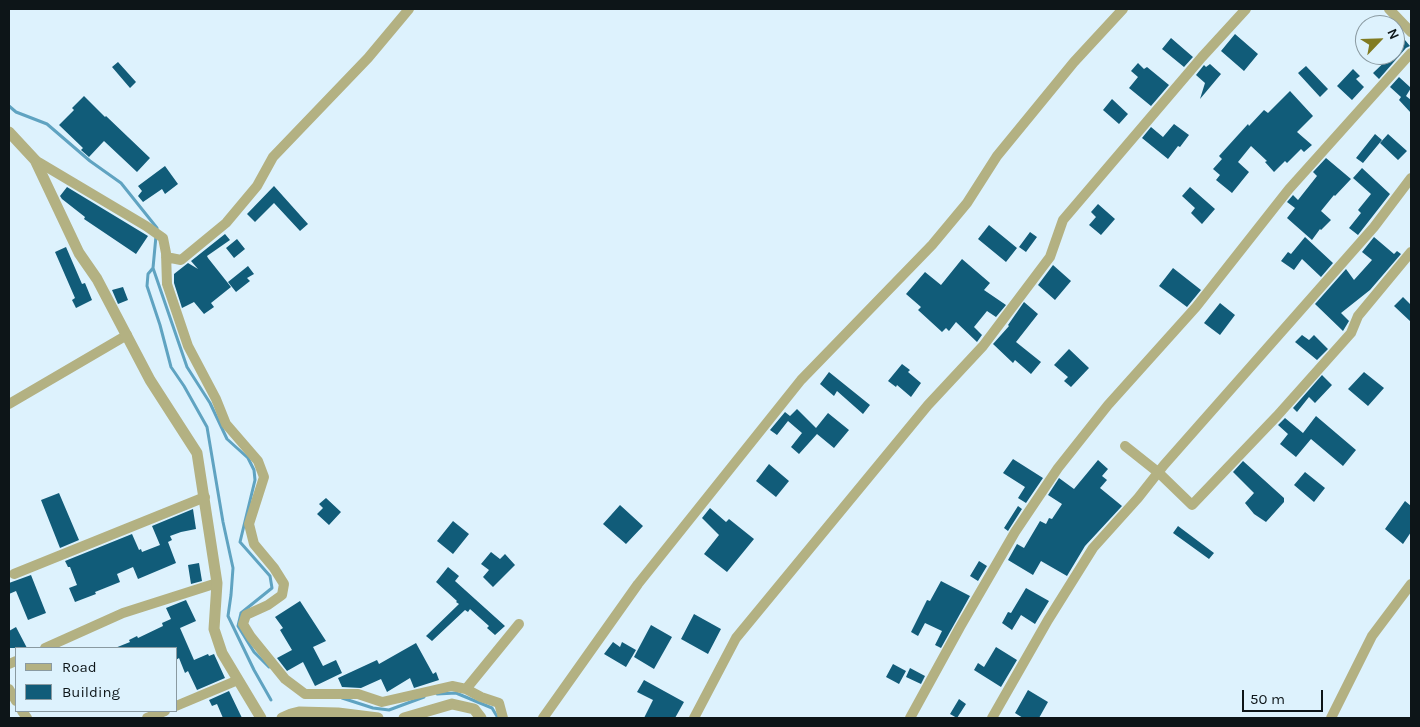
<!DOCTYPE html>
<html>
<head>
<meta charset="utf-8">
<style>
  body { margin:0 }
  #map { position:relative; width:1420px; height:727px; overflow:hidden; background:#ddf2fd; font-family:Karla,sans-serif }
  canvas { display:block }
  .frame { position:absolute; inset:0; border:10px solid #0d1518; pointer-events:none }
  .legend { position:absolute; left:15px; top:647px; width:162px; height:65px; box-sizing:border-box; background:#ddf2fd; border:1px solid #8a9aa1; margin:0; padding:6px 9px; list-style:none; font-size:15px; color:#0d1518 }
  .legend li { display:flex; align-items:center; gap:10px; height:25px }
  .legend b { width:25px; border:1px solid #8a9aa1 }
  .north { position:absolute; left:1355px; top:15px; width:50px; height:50px; box-sizing:border-box; background:#ddf2fd; border:1px solid #8a9aa1; border-radius:50%; rotate:66deg; font-size:14px; font-weight:700; line-height:20px; text-align:center; color:#0d1518 }
  .north::after { content:''; display:block; margin:auto; width:18px; height:22px; background:#817b22; clip-path:polygon(50% 0,100% 100%,50% 72%,0 100%) }
  .scale { position:absolute; left:1242px; top:690px; width:81px; height:22px; box-sizing:border-box; border:2px solid #0d1518; border-top:0; padding-left:6px; font-size:15px; line-height:18px; white-space:nowrap; color:#0d1518; -webkit-text-stroke:4px #ddf2fd; paint-order:stroke }
</style>
</head>
<body>
<div id="map">
<canvas width="1420" height="727"></canvas>
<div class="frame"></div>
<ul class="legend">
<li><b style="height:6px;background:#b3b182"></b>Road</li>
<li><b style="height:14px;background:#115c79"></b>Building</li>
</ul>
<div class="north">N</div>
<div class="scale">50 m</div>
</div>
<script>
const c = document.querySelector('canvas').getContext('2d');
c.lineJoin = 'round';
const poly = rows => new Path2D(rows.map(r => 'M' + r).join(''));
function stroke(path, color, width, dash) { c.strokeStyle = color; c.lineWidth = width; c.lineCap = dash ? 'butt' : 'round'; c.setLineDash(dash || []); c.stroke(path); }
function fill(path, color) { c.fillStyle = color; c.fill(path, 'evenodd'); }
const stream = poly([
  [9,106,16,112,47,124,90,161,121,183,157,228,157,230],
  [156,236,153,268,187,367,210,403,227,439,248,458,254,470,255,480,240,542,270,576,272,588,241,613,238,626,254,652,269,667],
  [153,268,148,274,147,286,160,325,171,367,184,386,207,427,223,522,233,568,231,595,228,616,254,670,271,700],
  [437,694,456,693,492,708,498,718],
  [342,698,373,708,389,710,424,697]
]);
const building = poly([
  [1395,28,1410,46,1406,48,1379,79,1373,73,1392,55,1395,55],
  [1235,34,1258,54,1244,71,1221,51],
  [1171,38,1193,57,1184,67,1162,49],
  [118,62,136,82,130,88,112,67],
  [1138,63,1144,69,1147,67,1169,85,1151,106,1129,88,1138,77,1131,71],
  [1210,64,1221,74,1200,99,1205,83,1196,75,1204,65,1206,67],
  [1306,66,1328,89,1320,97,1298,73],
  [1353,69,1360,76,1356,79,1364,87,1352,100,1337,86],
  [1399,77,1411,88,1406,96,1411,100,1411,113,1399,100,1401,97,1390,87],
  [1290,91,1313,116,1297,132,1312,145,1304,152,1301,149,1287,163,1285,161,1274,172,1265,162,1267,161,1251,146,1238,162,1249,172,1232,193,1216,180,1220,175,1213,169,1222,159,1219,156,1248,124,1249,126,1264,110,1268,113],
  [84,96,105,117,106,116,150,158,137,172,104,141,89,157,81,150,83,148,59,125,74,110,72,108],
  [1112,99,1128,114,1119,124,1103,110],
  [1174,124,1189,135,1180,147,1178,146,1168,159,1142,138,1151,127,1163,137],
  [1375,134,1382,140,1363,163,1356,158],
  [1388,134,1407,151,1398,160,1380,143],
  [1326,158,1351,179,1335,196,1334,195,1321,211,1331,220,1321,230,1320,229,1312,240,1287,218,1295,208,1287,202,1293,195,1298,200,1317,176,1313,172],
  [165,166,178,184,165,194,162,189,143,202,138,196,142,191,138,186],
  [1362,168,1390,194,1358,235,1349,228,1361,213,1358,210,1371,194,1353,178],
  [274,186,308,224,300,231,274,203,255,222,247,214],
  [67,187,148,236,136,254,84,219,85,217,62,199,60,196],
  [1190,187,1215,209,1202,224,1191,213,1195,208,1182,196],
  [1098,204,1115,219,1101,235,1089,225,1096,217,1091,212],
  [989,225,1017,248,1006,262,978,239],
  [1030,232,1037,237,1026,252,1019,247],
  [225,234,230,240,207,256,208,258,231,287,211,303,214,307,204,314,194,302,182,308,174,283,174,274,188,263,198,269,191,261],
  [1305,237,1333,263,1321,277,1302,259,1294,270,1281,261,1288,252,1291,254],
  [1374,237,1394,254,1397,251,1401,254,1370,290,1341,313,1349,321,1343,331,1315,304,1346,269,1354,280,1372,260,1362,252],
  [237,239,245,249,234,258,226,248],
  [66,247,82,284,85,283,92,300,76,308,72,300,75,298,55,252],
  [962,259,990,283,984,290,1006,305,996,317,987,311,974,327,982,335,977,342,956,322,949,331,946,328,942,332,918,310,921,307,906,294,925,272,941,285],
  [1053,265,1071,281,1055,300,1038,285],
  [248,266,254,274,247,278,250,281,236,292,228,282],
  [1173,268,1201,290,1187,307,1159,286],
  [123,287,128,300,118,304,112,290],
  [1403,297,1411,305,1411,322,1394,306],
  [1024,302,1038,314,1016,342,1041,362,1031,374,1015,360,1013,363,993,344,1009,326,1008,325],
  [1220,303,1235,315,1220,335,1204,323],
  [1302,335,1309,340,1314,335,1328,349,1317,360,1295,342],
  [1069,349,1089,368,1071,387,1064,381,1068,377,1054,365],
  [902,364,910,370,908,372,921,383,911,397,897,385,896,387,888,381],
  [829,372,870,405,863,414,837,391,834,396,820,384],
  [1364,372,1384,388,1368,406,1348,389],
  [1322,375,1332,385,1315,403,1309,397,1297,412,1293,408],
  [797,409,816,428,828,413,849,430,834,448,817,434,799,454,791,447,802,433,788,421,777,435,770,430,785,412,790,416],
  [1316,416,1356,450,1343,466,1311,439,1296,457,1280,444,1288,434,1278,425,1285,418,1303,433],
  [1013,459,1043,478,1026,503,1018,498,1025,487,1003,473],
  [1098,460,1108,469,1102,476,1107,480,1100,488,1122,506,1085,546,1067,576,1041,561,1033,575,1008,560,1017,544,1024,548,1040,521,1046,524,1049,518,1052,519,1062,504,1048,495,1059,478,1074,489],
  [1243,461,1284,498,1284,502,1266,522,1254,514,1245,503,1254,493,1233,472],
  [769,464,789,481,776,497,756,481],
  [1305,472,1325,488,1314,502,1294,485],
  [59,493,79,540,60,548,41,500],
  [326,498,341,512,329,525,317,514,323,508,319,504],
  [1405,501,1411,506,1411,532,1403,544,1385,529],
  [620,505,643,526,626,544,603,524],
  [1018,506,1022,509,1008,531,1004,528],
  [710,508,726,522,729,519,754,539,727,572,704,554,719,535,702,518],
  [193,509,196,529,181,532,170,536,172,540,168,542,176,563,138,579,133,567,117,574,120,582,95,592,96,594,75,602,69,588,77,585,70,567,68,567,65,561,132,534,139,550,141,549,142,552,160,545,152,526],
  [453,521,469,534,453,554,437,541],
  [1178,526,1214,553,1209,559,1173,533],
  [491,552,500,559,505,554,515,565,493,587,483,577,489,570,481,564],
  [979,561,987,566,978,581,970,576],
  [199,563,202,581,191,584,188,565],
  [448,567,459,576,455,581,505,626,495,635,487,628,489,626,470,609,468,612,465,610,432,641,426,636,459,604,456,602,457,601,436,582],
  [31,575,46,613,28,620,16,591,9,594,9,583],
  [941,581,970,596,941,648,935,645,942,631,925,623,918,636,911,632,927,600,930,601],
  [1026,588,1049,601,1035,624,1021,615,1012,630,1002,623,1008,612,1011,613],
  [186,600,196,621,180,628,194,660,208,654,209,656,214,654,225,678,197,690,188,671,185,673,179,658,176,660,176,648,115,648,130,642,129,640,137,636,138,638,163,626,162,623,171,619,166,608],
  [300,601,326,641,313,647,323,666,336,660,342,673,315,686,303,662,287,671,277,658,292,650,280,630,283,628,275,617],
  [694,614,721,629,708,654,681,639],
  [651,625,672,637,654,669,634,657],
  [16,627,27,648,9,648,9,631],
  [613,642,620,647,622,642,636,650,626,667,604,654],
  [416,643,433,674,436,672,439,680,414,688,410,678,387,692,381,679,361,688,342,687,338,678,377,660,379,664],
  [996,647,1017,660,1001,687,974,670,978,663,984,667],
  [893,664,906,671,899,684,886,677],
  [910,668,925,676,921,684,906,677],
  [644,680,684,702,675,718,644,718,653,700,637,692],
  [1028,690,1048,702,1039,718,1023,718,1015,713],
  [229,691,242,718,223,718,217,704,212,706,209,700],
  [959,699,966,704,957,718,950,714]
]);
const minor = poly([
  [1389,9,1411,32],
  [35,160,146,226,163,238,166,253,167,284,188,346,216,399,226,424,258,461,264,477,249,524,254,544,274,568,284,584,282,595,268,605,246,615,243,624,251,637,285,679,305,694,358,694,382,702,452,686,466,689,481,697,499,703,503,718],
  [166,257,181,260,226,223,257,186,273,157,368,58,409,9],
  [9,404,127,335],
  [1125,446,1159,473,1192,505,1277,416,1351,333,1358,316,1411,252],
  [14,574,205,497],
  [45,648,123,613,217,583],
  [9,664,16,661],
  [9,689,16,701],
  [466,689,519,624],
  [176,706,238,680],
  [22,711,27,718],
  [147,718,165,711],
  [543,718,638,584,801,380,932,245,967,203,997,156,1074,62,1123,9],
  [694,718,736,638,928,405,983,346,1050,257,1063,220,1202,57,1246,9],
  [910,718,960,627,1015,532,1058,468,1108,405,1196,307,1289,189,1411,53],
  [992,718,1048,620,1093,548,1138,498,1164,465,1374,227,1411,178],
  [1331,718,1372,636,1411,584]
]);
const tertiary = poly([
  [9,132,35,160,79,253,97,279,150,380,197,453,217,583,214,629,222,653,261,718],
  [282,718,291,714,299,712,338,713,378,718],
  [404,718,452,704,474,709,481,718]
]);
stroke(stream, '#5fa3c1', 3);
fill(building, '#115c79');
stroke(minor, '#b3b182', 10);
stroke(tertiary, '#b3b182', 11);
</script>
</body>
</html>
